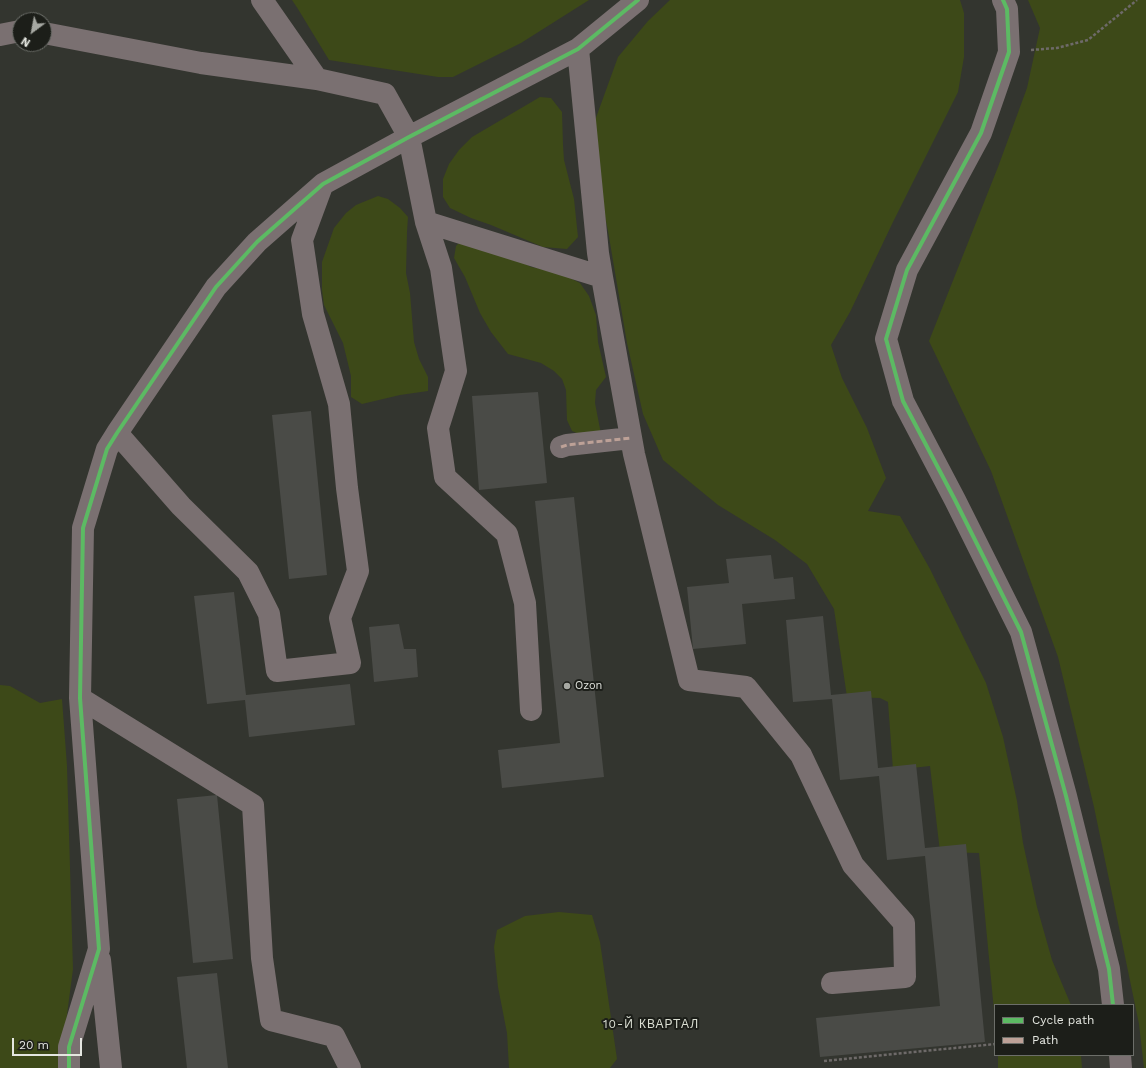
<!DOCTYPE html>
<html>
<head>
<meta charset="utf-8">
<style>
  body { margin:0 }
  #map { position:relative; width:1146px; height:1068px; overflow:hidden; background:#33352f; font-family:"Work Sans",sans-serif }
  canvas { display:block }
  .legend { position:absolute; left:994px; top:1004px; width:140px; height:52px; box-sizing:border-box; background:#1c1e19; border:1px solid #6c6e69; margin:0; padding:5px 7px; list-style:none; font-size:12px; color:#e4e6e0 }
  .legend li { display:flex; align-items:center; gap:8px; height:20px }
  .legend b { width:20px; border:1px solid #6c6e69 }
  .north { position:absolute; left:12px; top:12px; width:40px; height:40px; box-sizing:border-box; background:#1c1e19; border:1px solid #6c6e69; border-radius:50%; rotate:212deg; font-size:11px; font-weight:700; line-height:16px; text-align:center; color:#e4e6e0 }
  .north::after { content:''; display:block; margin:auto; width:14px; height:18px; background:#a6a8a2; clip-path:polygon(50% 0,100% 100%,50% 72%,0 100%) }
  .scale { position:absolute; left:12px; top:1038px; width:70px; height:18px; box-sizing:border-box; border:2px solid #e4e6e0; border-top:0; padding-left:5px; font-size:12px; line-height:14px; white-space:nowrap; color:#e4e6e0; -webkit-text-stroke:3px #1c1e19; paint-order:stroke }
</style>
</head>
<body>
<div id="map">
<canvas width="1146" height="1068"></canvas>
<ul class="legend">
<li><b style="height:5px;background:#5cba63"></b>Cycle path</li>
<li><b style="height:5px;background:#bda197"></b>Path</li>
</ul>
<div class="north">N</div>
<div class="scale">20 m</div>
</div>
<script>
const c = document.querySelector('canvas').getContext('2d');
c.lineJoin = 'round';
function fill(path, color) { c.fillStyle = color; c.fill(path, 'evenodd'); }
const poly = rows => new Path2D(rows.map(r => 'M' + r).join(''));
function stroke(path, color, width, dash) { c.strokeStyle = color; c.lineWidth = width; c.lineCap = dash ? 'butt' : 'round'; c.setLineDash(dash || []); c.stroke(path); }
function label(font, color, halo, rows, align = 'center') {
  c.font = font + ' "Work Sans",sans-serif'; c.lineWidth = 4; c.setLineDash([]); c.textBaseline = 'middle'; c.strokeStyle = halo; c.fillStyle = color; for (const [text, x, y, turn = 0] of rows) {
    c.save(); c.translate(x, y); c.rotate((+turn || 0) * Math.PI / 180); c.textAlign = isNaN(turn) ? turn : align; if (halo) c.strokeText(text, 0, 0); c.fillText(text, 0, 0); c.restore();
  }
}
const green = poly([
  [292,0,589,0,521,43,453,77,438,77,329,60,298,9],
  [670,0,960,0,964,13,964,57,958,92,893,222,850,312,831,345,842,378,867,428,886,478,868,511,900,516,930,569,986,683,1003,737,1017,801,1023,843,1037,907,1052,960,1071,1005,995,1005,995,1021,979,853,940,852,930,766,893,770,888,702,880,698,847,697,834,609,807,564,775,540,718,505,663,460,643,414,627,343,608,231,589,137,618,57,648,21],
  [1028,0,1146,0,1146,1068,1144,1068,1139,1024,1094,807,1058,657,991,471,929,341,998,167,1027,88,1040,28],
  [540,97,551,98,562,112,563,145,564,160,574,199,578,237,567,249,543,247,491,225,471,218,450,208,443,197,443,179,449,164,459,150,472,137],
  [378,196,388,199,400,208,408,217,407,232,406,273,410,293,414,342,419,359,428,377,428,391,400,395,362,404,351,397,351,376,343,343,324,305,322,290,322,262,334,228,346,213,356,205],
  [462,240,517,259,531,267,558,272,580,283,589,296,596,315,598,342,606,377,596,390,595,403,601,434,581,435,572,431,567,420,566,390,562,379,554,371,541,363,508,354,491,332,480,313,465,277,454,258,456,246],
  [0,685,10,686,40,703,62,699,67,766,73,969,60,1068,0,1068],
  [559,912,592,915,600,942,617,1059,610,1068,509,1068,507,1033,498,987,494,947,497,930,525,916],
  [998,1055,1081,1055,1082,1068,998,1068]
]);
const building = poly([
  [538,392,547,483,479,490,472,396],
  [311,411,327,575,289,579,272,415],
  [574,497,604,777,502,788,498,750,560,743,535,501],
  [771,555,774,579,793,577,795,599,742,604,746,644,693,649,687,587,729,583,726,559],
  [234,592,246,695,350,684,355,725,249,737,245,700,207,704,194,596],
  [823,616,831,695,871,691,878,768,916,764,925,848,966,844,985,1042,820,1057,816,1018,940,1006,925,856,887,860,879,776,840,780,832,699,793,702,786,620],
  [399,624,404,649,416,649,418,677,374,682,369,627],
  [217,795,233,959,193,963,177,799],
  [217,973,228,1068,187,1068,177,977]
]);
const path = poly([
  [1031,50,1057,48,1088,40,1137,0],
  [824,1061,995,1044]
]);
const minor = poly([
  [262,0,317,79],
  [1003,0,1007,9,1009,52,981,133,907,270,886,339,903,401,955,500,1021,632,1066,796,1109,969,1113,1005],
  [44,33,201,63,317,79,385,94,409,137,426,222,441,268,456,371,438,428,445,477,507,534,525,603,531,710],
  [0,35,20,31],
  [578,49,598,253,602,277,634,454,689,680,746,687,801,755,853,865,904,923,905,977,832,983],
  [426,222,602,277],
  [117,433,181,506,248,572,269,614,277,671,350,663,340,618,358,571,347,488,339,404,313,314,302,240,322,186],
  [561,447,567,445,631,438],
  [80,698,253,805,262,958,271,1020,334,1036,350,1068],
  [100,960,111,1068],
  [1120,1055,1121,1068],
  [69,1068,69,1047,99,949,80,698,83,528,107,449,117,433,216,287,257,242,323,184,409,137,578,49,638,0]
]);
const quiet = poly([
  [561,447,567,445,631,438]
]);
const cycleway = poly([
  [1003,0,1007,9,1009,52,981,133,907,270,886,339,903,401,955,500,1021,632,1066,796,1109,969,1113,1005],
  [69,1068,69,1047,99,949,80,698,83,528,107,449,117,433,216,287,257,242,323,184,409,137,578,49,638,0]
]);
const markers = [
  [567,686,4,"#a6a8a2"]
];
const poiNames = [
  ["Ozon",575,686]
];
const neighbourhoodNames = [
  ["10-Й КВАРТАЛ",651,1024]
];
fill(green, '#3d4918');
fill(building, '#4a4b47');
stroke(path, '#6e6a69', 2.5, [3, 2]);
stroke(minor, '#7a7071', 22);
stroke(quiet, '#bda197', 3, [6, 3]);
stroke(cycleway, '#5cba63', 4);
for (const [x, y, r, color] of markers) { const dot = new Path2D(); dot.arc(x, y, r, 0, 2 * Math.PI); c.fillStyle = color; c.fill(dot); stroke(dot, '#1c1e19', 1.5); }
label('11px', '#e4e6e0', '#1c1e19', poiNames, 'left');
c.letterSpacing = '1px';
label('12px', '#dbdfd3', '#1c1e19', neighbourhoodNames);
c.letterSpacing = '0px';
</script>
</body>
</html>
